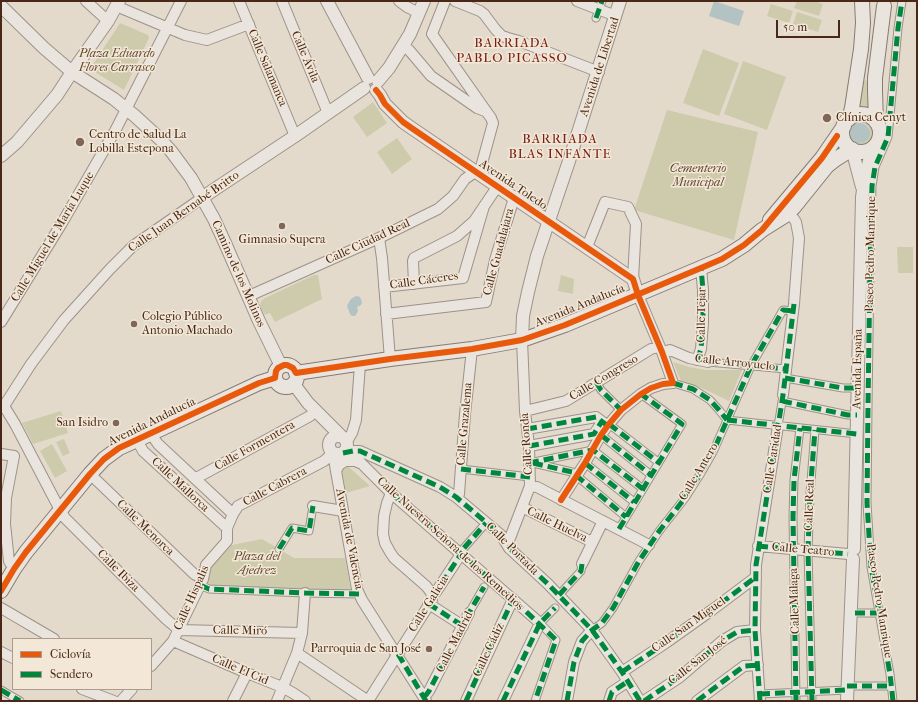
<!DOCTYPE html>
<html>
<head>
<meta charset="utf-8">
<style>
  body { margin:0 }
  #map { position:relative; width:918px; height:702px; overflow:hidden; background:#e3dacc; font-family:"IM FELL French Canon",serif }
  canvas { display:block }
  .frame { position:absolute; inset:0; border:2px solid #492818; pointer-events:none }
  .legend { position:absolute; left:12px; top:638px; width:140px; height:52px; box-sizing:border-box; background:#f3e8d7; border:1px solid #af9b8b; margin:0; padding:5px 7px; list-style:none; font-size:12px; color:#492818 }
  .legend li { display:flex; align-items:center; gap:8px; height:20px }
  .legend b { width:20px; border:1px solid #af9b8b }
  .scale { position:absolute; left:776px; top:20px; width:64px; height:18px; box-sizing:border-box; border:2px solid #492818; border-top:0; padding-left:5px; font-size:12px; line-height:14px; white-space:nowrap; color:#492818; -webkit-text-stroke:3px #f3e8d7; paint-order:stroke }
</style>
</head>
<body>
<div id="map">
<canvas width="918" height="702"></canvas>
<div class="frame"></div>
<ul class="legend">
<li><b style="height:5px;background:#e8590c"></b>Ciclovía</li>
<li><b style="height:5px;background:#00873e"></b>Sendero</li>
</ul>
<div class="scale">50 m</div>
</div>
<script>
const c = document.querySelector('canvas').getContext('2d');
c.lineJoin = 'round';
function fill(path, color) { c.fillStyle = color; c.fill(path, 'evenodd'); }
const poly = rows => new Path2D(rows.map(r => 'M' + r).join(''));
function stroke(path, color, width, dash) { c.strokeStyle = color; c.lineWidth = width; c.lineCap = dash ? 'butt' : 'round'; c.setLineDash(dash || []); c.stroke(path); }
function label(font, color, halo, rows, align = 'center') {
  c.font = font + ' "IM FELL French Canon",serif'; c.lineWidth = 3; c.setLineDash([]); c.textBaseline = 'middle'; c.strokeStyle = halo; c.fillStyle = color; for (const [text, x, y, turn = 0] of rows) {
    c.save(); c.translate(x, y); c.rotate((+turn || 0) * Math.PI / 180); c.textAlign = isNaN(turn) ? turn : align; if (halo) c.strokeText(text, 0, 0); c.fillText(text, 0, 0); c.restore();
  }
}
const green = poly([
  [797,1,815,1,823,4,819,16,794,8],
  [771,4,793,11,789,23,767,16],
  [797,12,822,20,818,32,793,24],
  [120,23,148,35,149,38,124,90,90,69],
  [703,49,739,63,719,116,683,103],
  [743,61,786,77,767,130,724,114],
  [863,80,869,81,869,107,858,106],
  [373,102,387,123,367,137,353,117],
  [667,110,758,132,734,240,634,210],
  [858,119,864,119,868,122,873,128,874,131,874,135,872,140,868,144,864,145,858,146,853,143,850,140,848,135,848,130,854,121],
  [861,123,865,124,869,127,869,137,866,141,860,143,855,141,852,138,853,126,856,124],
  [397,138,412,159,392,174,377,152],
  [897,247,913,247,913,273,898,273],
  [314,275,318,275,322,299,275,322,270,313,265,315,260,306,261,301,265,298],
  [561,275,574,279,573,294,558,291],
  [673,362,689,367,706,370,742,370,729,401,704,389,681,381],
  [61,411,68,433,33,444,22,423],
  [64,439,70,453,63,456,56,442],
  [52,444,67,471,55,478,40,451],
  [346,466,350,468,370,486,346,493,342,470,343,467],
  [262,539,294,558,345,558,351,591,206,587,208,569,232,545]
]);
const water = poly([
  [714,1,744,11,739,26,709,16],
  '850 133a10 10 0 1 1 20 0a10 10 0 1 1-20 0Z',
  [356,296,360,297,362,302,361,305,357,307,358,311,356,315,355,316,352,316,350,314,347,306,349,302,351,299]
]);
const pedestrian = poly([
  [596,18,602,1],
  [708,362,786,369],
  [785,378,843,388,858,388],
  [596,382,601,390,621,410],
  [673,383,693,389,710,400,719,410,727,420],
  [782,401,848,415,857,415],
  [727,420,857,434],
  [609,424,658,462],
  [778,426,783,396],
  [601,435,651,475],
  [529,463,593,450,643,489],
  [533,463,572,472,626,517],
  [585,463,634,502],
  [461,469,530,477],
  [619,529,682,424,641,394],
  [464,548,486,523],
  [279,549,292,528,309,531,313,506],
  [200,585,209,589,305,593,359,594],
  [559,595,581,571,582,564],
  [469,613,484,587],
  [855,613,879,613],
  [592,630,602,623,613,608,639,561,660,530,685,498,701,473,713,452,751,366,783,310,793,311],
  [847,686,891,686],
  [1,690,20,701],
  [760,694,847,690],
  [535,701,556,640,540,623,555,608],
  [796,701,793,517,794,480,800,428],
  [812,701,808,551,810,494,815,430],
  [893,701,890,674,871,567,867,503,868,406,870,266,872,186,875,167,888,137,898,28,902,1]
]);
const minor = poly([
  [86,1,108,21],
  [239,1,295,136],
  [282,1,328,113],
  [399,1,407,7,419,13],
  [455,1,480,11,484,14,496,30,502,36,508,38,519,41,599,72],
  [577,1,616,16],
  [116,6,185,35,207,40,249,24],
  [403,46,409,50,431,76,477,108,485,111],
  [379,238,382,258,390,359],
  [587,247,605,202,628,207,636,224,633,279],
  [414,284,413,261,414,258,457,236,474,221,497,187],
  [384,287,463,278,484,206],
  [249,296,379,238,438,209,453,196,465,179,475,172,481,167,493,123,491,118,486,111,432,34,445,1],
  [386,314,486,302,495,260,514,198],
  [1,322,62,223,115,131,181,1],
  [662,352,670,350,689,358,708,362],
  [697,360,701,349,703,323,703,290,701,268],
  [783,395,794,304,799,238,796,222,794,219,788,213,787,207],
  [1,404,4,406,15,424,60,510,65,518,166,619,179,630],
  [4,406,31,364,64,320,110,269,133,246,202,198],
  [525,411,566,401,651,349,659,347],
  [527,429,596,417,608,426],
  [151,434,158,444,233,514],
  [137,440,143,451,227,528],
  [346,440,349,438,352,433,356,420,360,364],
  [529,446,594,434,600,425],
  [348,448,362,464,391,493,540,623,503,701],
  [343,453,353,451,360,451,440,487,456,497,501,535,509,548,548,584,592,630,622,672,640,701],
  [1,454,14,456],
  [334,454,334,459,336,471,357,589,362,600,426,701],
  [14,456,6,498,5,524,9,561,14,569],
  [336,471,339,465,345,461,355,461,362,464],
  [90,474,194,574,203,579],
  [195,478,200,476,310,416,314,412],
  [530,486,537,487,649,545],
  [391,493,387,503,384,516,383,534,385,543,390,552,394,558,426,586,430,591,432,595],
  [456,497,459,494,465,414,472,349],
  [561,500,585,463,601,435,609,424,621,410,641,394,651,388,663,384,673,383,662,352,638,295],
  [313,506,343,511],
  [522,507,592,542],
  [506,542,510,538,530,486,529,446,525,411,522,340],
  [758,546,848,554],
  [582,564,603,521],
  [428,605,432,606,463,626],
  [1,608,54,639],
  [179,630,302,633],
  [173,641,247,673,282,687,293,693,305,701],
  [1,652,13,658],
  [297,653,368,701],
  [151,666,173,641,203,579,206,565,227,541,227,528,233,514,238,506,324,461,333,453],
  [622,672,667,642,712,610,756,577],
  [82,689,114,701],
  [423,696,426,695,429,691,469,613],
  [121,701,132,689],
  [233,701,247,673],
  [277,701,297,653,302,633,305,593],
  [368,701,432,600,432,595,436,592,459,557,460,553],
  [466,701,513,599],
  [567,701,574,662,582,641,592,630],
  [609,701,612,692,627,682],
  [644,701,680,677,722,641,737,632,755,630],
  [697,701,744,666,758,665],
  [760,701,755,630,756,565,778,426]
]);
const tertiary = poly([
  [327,1,368,78],
  [1,6,44,48,72,72,114,99,135,116,160,139,171,151,191,178,214,219,225,243,259,321,281,366],
  [378,81,389,68,410,34,424,1],
  [376,90,380,95,385,104,403,122,413,129,633,279,638,295],
  [852,149,862,187],
  [1,156,17,142,57,95,72,72,108,21,119,1],
  [202,198,215,189,295,136,364,88],
  [522,340,523,316,528,292,537,256,569,161,620,1],
  [293,383,308,403,341,436],
  '329 445a9 9 0 1 1 18 0a9 9 0 1 1-18 0Z',
  [854,549,862,197,863,190,870,156,875,145],
  [847,701,853,559]
]);
const secondary = poly([
  '842 133a19 19 0 1 1 38 0a19 19 0 1 1-38 0Z',
  [849,119,852,108,861,49,863,23,862,1],
  [876,122,875,91,875,78,884,6],
  [770,220,822,158,844,126],
  '275 376a11 11 0 1 1 22 0a11 11 0 1 1-22 0Z',
  [296,373,390,359,472,349,522,340,565,325,722,259,744,245,762,230,786,215,794,207,827,166,836,159,852,149],
  [1,591,14,569,26,552,90,474,104,459,119,448,137,440,259,383,275,378]
]);
const quiet = poly([
  [596,18,602,1],
  [697,360,701,349,703,323,703,290,701,268],
  [708,362,786,369],
  [785,378,843,388,858,388],
  [596,382,601,390,621,410],
  [673,383,693,389,710,400,719,410,727,420],
  [782,401,848,415,857,415],
  [727,420,857,434],
  [609,424,658,462],
  [527,429,596,417,608,426],
  [601,435,651,475],
  [529,446,594,434,602,421],
  [343,453,353,451,360,451,440,487,456,497,501,535,509,548,548,584,592,630,622,672,640,701],
  [529,463,593,450,643,489],
  [533,463,572,472,626,517],
  [585,463,634,502],
  [461,469,530,477],
  [391,493,513,599,556,640,535,701],
  [619,529,682,424,641,394],
  [758,546,848,554],
  [464,548,486,523],
  [279,549,292,528,309,531,313,506],
  [200,585,209,589,305,593,359,594],
  [432,595,436,592,459,557,460,553],
  [559,595,581,571,582,564],
  [428,605,432,606,463,626],
  [855,613,879,613],
  [398,654,426,701],
  [622,672,667,642,712,610,756,577],
  [847,686,891,686],
  [1,690,20,701],
  [760,694,847,690],
  [423,696,426,695,429,691,469,613,484,587],
  [466,701,513,599],
  [503,701,540,623,555,608],
  [567,701,574,662,582,641,592,630,602,623,613,608,639,561,660,530,685,498,701,473,713,452,751,366,783,310,793,311],
  [609,701,612,692,627,682],
  [644,701,680,677,722,641,737,632,755,630],
  [697,701,744,666,758,665],
  [760,701,755,630,756,565,783,395,794,304],
  [796,701,793,517,794,480,800,428],
  [812,701,808,551,810,494,815,430],
  [893,701,890,674,871,567,867,503,868,406,870,266,872,186,875,167,888,137,898,28,902,1]
]);
const cycleway = poly([
  [376,90,380,95,385,104,403,122,413,129,633,279,638,295,662,352,673,383,663,384,651,388,641,394,621,410,609,424,601,435,585,463,561,500],
  [1,591,14,569,26,552,90,474,104,459,119,448,259,383,275,378,276,371,278,368,284,365,287,365,293,368,296,373,390,359,472,349,522,340,565,325,701,268,722,259,744,245,762,230,822,158,837,136]
]);
const markers = [
  [827,118,5,"#7f6657"],
  [80,142,5,"#7f6657"],
  [282,226,4,"#7f6657"],
  [134,324,4,"#7f6657"],
  [116,423,4,"#7f6657"],
  [429,649,4,"#7f6657"]
];
const parkNames = [
  ["Plaza Eduardo",117,54],
  ["Flores Carrasco",117,68],
  ["Cementerio",698,169],
  ["Municipal",698,183],
  ["Plaza del",257,557],
  ["Ajedrez",257,571]
];
const streetNames = [
  ["Calle Ávila",305,57,67],
  ["Avenida de Libertad",600,67,-72],
  ["Calle Salamanca",267,68,67],
  ["Avenida Toledo",513,185,34],
  ["Calle Juan Bernabé Britto",184,212,-35],
  ["Calle Miguel de María Luque",53,237,-59],
  ["Calle Ciudad Real",368,242,-25],
  ["Calle Guadalajara",499,252,-75],
  ["Paseo Pedro Manrique",871,254,-89],
  ["Camino de los Molinos",238,274,66],
  ["Calle Cáceres",424,281,-8],
  ["Avenida Andalucía",580,306,-22],
  ["Calle Tejar",702,315,-89],
  ["Calle Arroyuelo",735,363,6],
  ["Avenida España",858,369,-89],
  ["Calle Congreso",604,378,-31],
  ["Avenida Andalucía",152,422,-26],
  ["Calle Grazalema",465,424,-85],
  ["Calle Ronda",527,444,-94],
  ["Calle Formentera",255,446,-29],
  ["Calle Caridad",773,459,-81],
  ["Calle Antero",699,472,-59],
  ["Calle Mallorca",180,485,43],
  ["Calle Cabrera",275,487,-28],
  ["Calle Real",810,505,-88],
  ["Calle Huelva",557,525,26],
  ["Calle Menorca",145,528,44],
  ["Avenida de Valencia",349,539,79],
  ["Calle Nuestra Señora de los Remedios",450,544,42],
  ["Calle Portada",512,549,45],
  ["Calle Teatro",803,550,5],
  ["Calle Ibiza",118,571,45],
  ["Calle Hispalis",192,598,-66],
  ["Calle Málaga",795,601,-92],
  ["Paseo Pedro Manrique",879,601,81],
  ["Calle Galicia",429,604,-58],
  ["Calle San Miguel",689,625,-35],
  ["Calle Miró",240,631,1],
  ["Calle Madrid",455,642,-63],
  ["Calle Cádiz",489,650,-65],
  ["Calle San José",698,661,-38],
  ["Calle El Cid",240,670,23]
];
const poiNames = [
  ["Clínica Cenyt",836,118],
  ["Centro de Salud La",89,135],
  ["Lobilla Estepona",89,149],
  ["Gimnasio Supera",282,240,"center"],
  ["Colegio Público",142,317],
  ["Antonio Machado",142,331],
  ["San Isidro",108,423,"right"],
  ["Parroquia de San José",421,649,"right"]
];
const neighbourhoodNames = [
  ["BARRIADA",512,44],
  ["PABLO PICASSO",512,59],
  ["BARRIADA",560,140],
  ["BLAS INFANTE",560,155]
];
fill(green, '#cdcbac');
fill(water, '#b3c2c3');
stroke(pedestrian, '#9c9289', 9);
stroke(minor, '#9c9289', 12);
stroke(tertiary, '#9c9289', 14);
stroke(secondary, '#867b72', 16);
stroke(pedestrian, '#e9e4dd', 7);
stroke(minor, '#e9e4dd', 10);
stroke(tertiary, '#e9e4dd', 12);
stroke(secondary, '#e9e4dd', 14);
stroke(quiet, '#00873e', 5, [10, 5]);
stroke(cycleway, '#e8590c', 6);
for (const [x, y, r, color] of markers) { const dot = new Path2D(); dot.arc(x, y, r, 0, 2 * Math.PI); c.fillStyle = color; c.fill(dot); stroke(dot, '#f3e8d7', 1.5); }
label('italic 12px', '#604630', '#f3e8d7', parkNames);
label('12px', '#492818', '#f3e8d7', streetNames);
label('12px', '#492818', '#f3e8d7', poiNames, 'left');
c.letterSpacing = '1px';
label('13px', '#7a1f14', '#f3e8d7', neighbourhoodNames);
c.letterSpacing = '0px';
</script>
</body>
</html>
